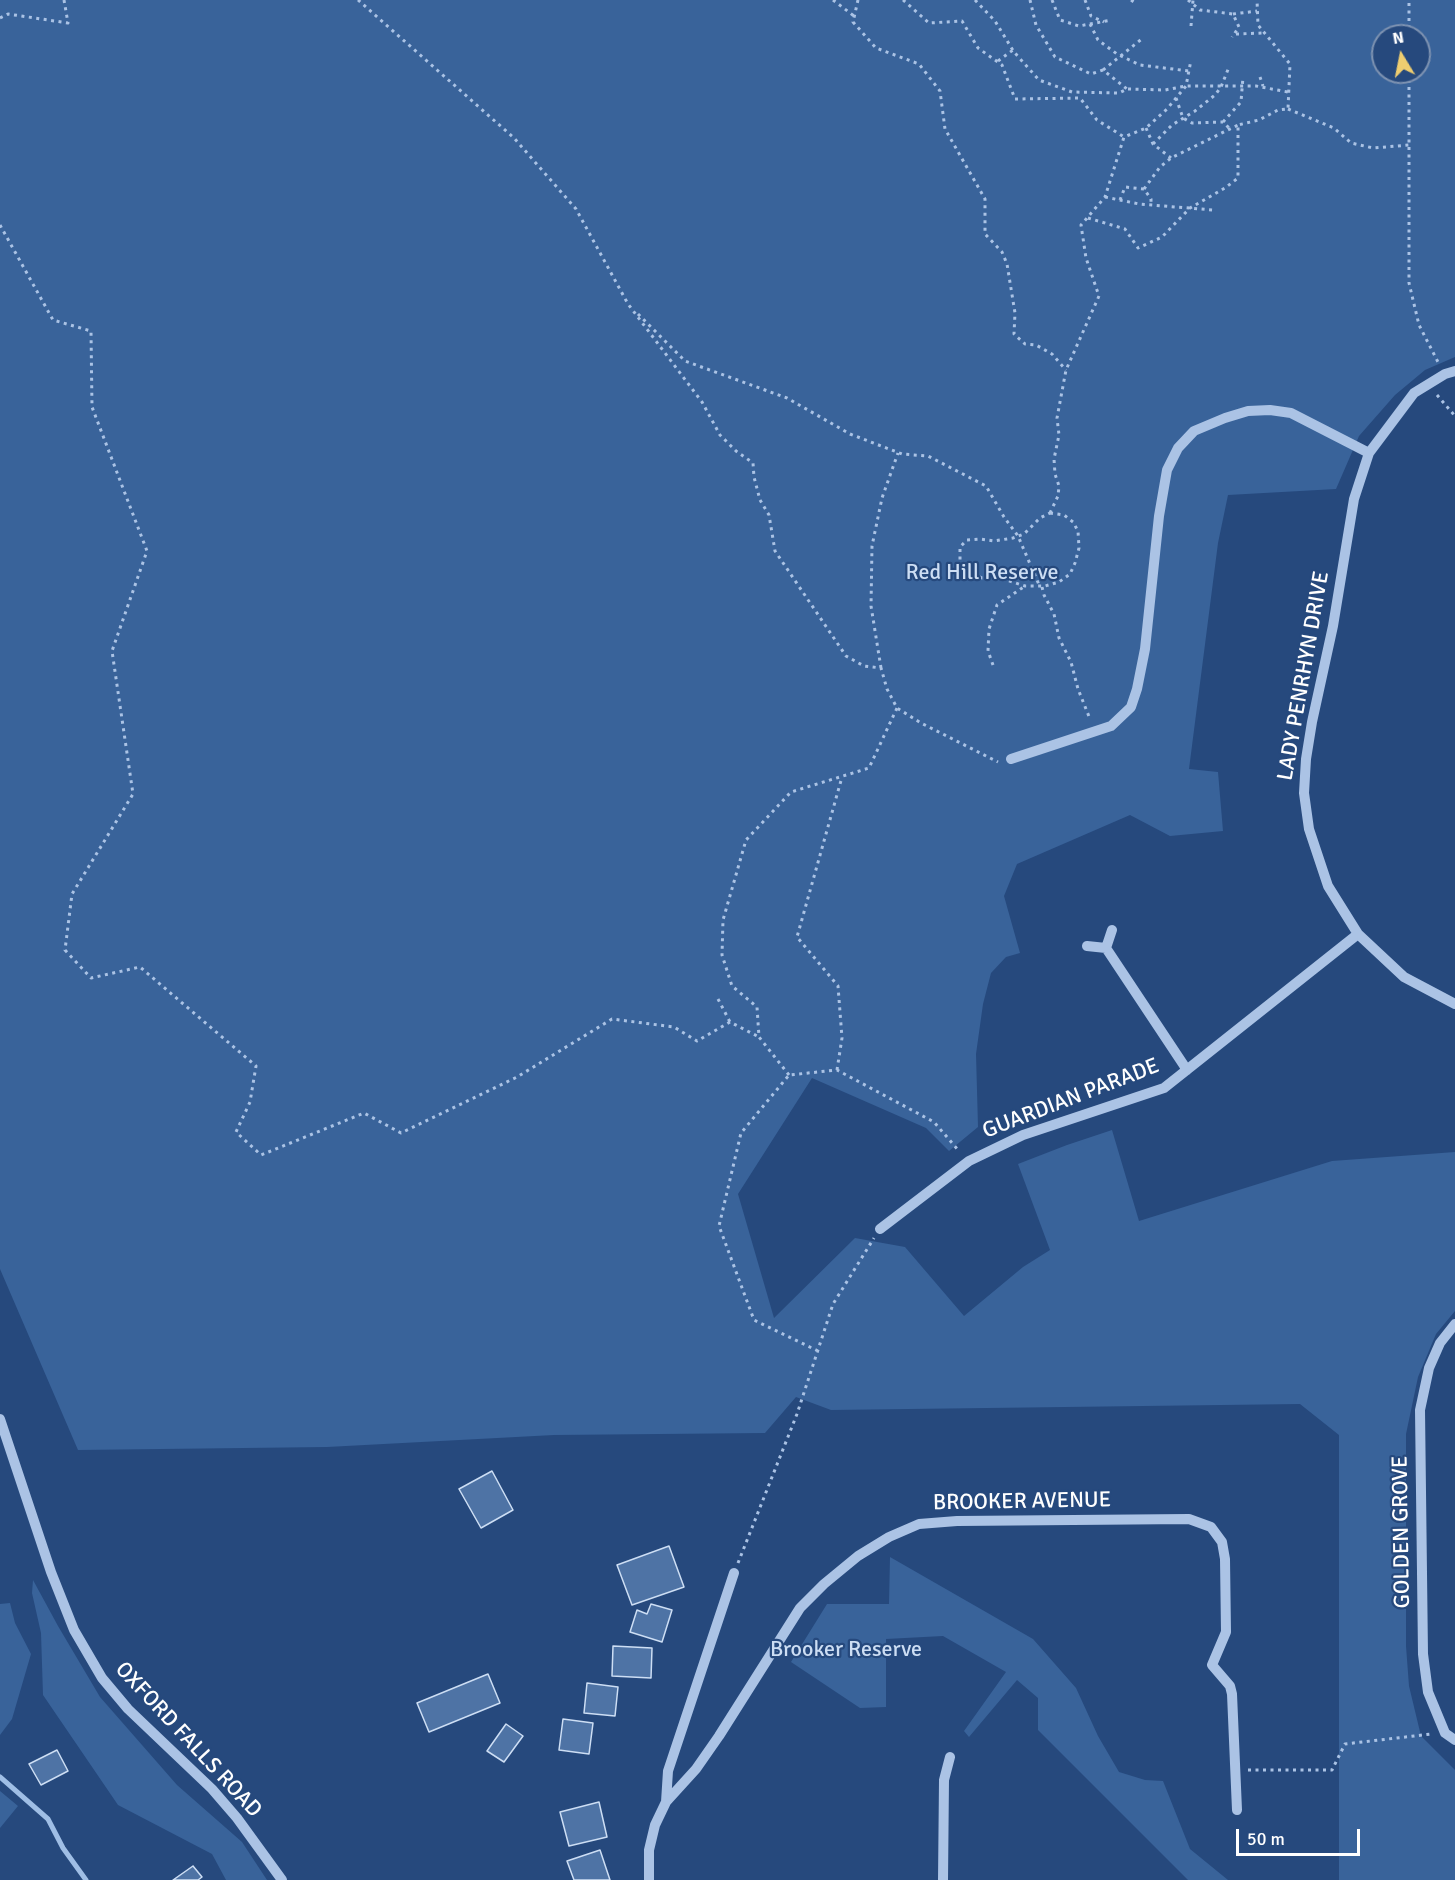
<!DOCTYPE html>
<html>
<head>
<meta charset="utf-8">
<style>
  body { margin:0 }
  #map { position:relative; width:1455px; height:1880px; overflow:hidden; background:#26497d; font-family:Signika,sans-serif }
  canvas { display:block }
  .north { position:absolute; left:1371px; top:24px; width:60px; height:60px; box-sizing:border-box; background:#26497d; border:2px solid #7d92b1; border-radius:50%; rotate:350deg; font-size:16px; font-weight:700; line-height:24px; text-align:center; color:#fff }
  .north::after { content:''; display:block; margin:auto; width:21px; height:27px; background:#eecd70; clip-path:polygon(50% 0,100% 100%,50% 72%,0 100%) }
  .scale { position:absolute; left:1236px; top:1829px; width:124px; height:27px; box-sizing:border-box; border:3px solid #fff; border-top:0; padding-left:8px; font-size:18px; line-height:21px; white-space:nowrap; color:#fff; -webkit-text-stroke:4px #26497d; paint-order:stroke }
</style>
</head>
<body>
<div id="map">
<canvas width="1455" height="1880"></canvas>
<div class="north">N</div>
<div class="scale">50 m</div>
</div>
<script>
const c = document.querySelector('canvas').getContext('2d');
c.lineJoin = 'round';
function fill(path, color) { c.fillStyle = color; c.fill(path, 'evenodd'); }
const poly = rows => new Path2D(rows.map(r => 'M' + r).join(''));
function stroke(path, color, width, dash) { c.strokeStyle = color; c.lineWidth = width; c.lineCap = dash ? 'butt' : 'round'; c.setLineDash(dash || []); c.stroke(path); }
function label(font, color, halo, rows, align = 'center') {
  c.font = font + ' Signika,sans-serif'; c.lineWidth = 4.5; c.setLineDash([]); c.textBaseline = 'middle'; c.strokeStyle = halo; c.fillStyle = color; for (const [text, x, y, turn = 0] of rows) {
    c.save(); c.translate(x, y); c.rotate((+turn || 0) * Math.PI / 180); c.textAlign = isNaN(turn) ? turn : align; if (halo) c.strokeText(text, 0, 0); c.fillText(text, 0, 0); c.restore();
  }
}
const green = poly([
  [0,0,1455,0,1455,357,1425,370,1395,395,1359,436,1336,489,1228,495,1218,543,1189,769,1218,772,1223,831,1170,836,1130,815,1017,864,1004,896,1020,953,1006,957,991,973,983,1004,976,1054,978,1127,949,1151,926,1128,812,1078,738,1194,774,1318,855,1238,905,1247,964,1316,1023,1267,1050,1250,1018,1164,1067,1145,1112,1130,1139,1221,1332,1161,1455,1152,1455,1311,1436,1334,1418,1377,1406,1434,1406,1646,1409,1686,1421,1736,1455,1770,1455,1880,1339,1880,1339,1435,1300,1404,831,1410,796,1397,765,1433,554,1435,327,1447,78,1450,0,1269],
  [1383,36,1419,36,1419,72,1383,72],
  [890,1557,1033,1639,1076,1688,1098,1736,1119,1772,1145,1780,1163,1781,1190,1849,1228,1880,1188,1880,1038,1730,1038,1698,1017,1680,969,1737,964,1731,1006,1672,943,1636,886,1639,886,1707,860,1708,791,1662,827,1604,889,1604],
  [33,1580,58,1626,100,1697,177,1785,242,1842,267,1880,226,1880,212,1854,118,1805,43,1695,41,1633,32,1593],
  [10,1603,15,1623,31,1654,12,1719,0,1735,0,1604],
  [0,1791,18,1806,0,1828]
]);
const stream = poly([
  [0,1777,48,1819,63,1848,86,1880]
]);
const building = poly([
  [492,1471,513,1510,481,1528,459,1489,492,1471],
  [669,1546,684,1587,632,1605,617,1565,669,1546],
  [651,1604,672,1610,662,1642,630,1632,637,1610,647,1614,651,1604],
  [613,1646,652,1648,651,1678,612,1676,613,1646],
  [488,1674,500,1703,429,1732,417,1703,488,1674],
  [587,1683,618,1687,615,1716,584,1713,587,1683],
  [563,1719,593,1723,589,1754,559,1750,563,1719],
  [506,1724,523,1736,504,1762,487,1751,506,1724],
  [57,1750,68,1771,41,1785,29,1764,57,1750],
  [599,1802,607,1837,569,1846,560,1812,599,1802],
  [600,1850,610,1880,574,1880,567,1861,600,1850],
  [193,1866,202,1877,198,1880,173,1880,193,1866]
]);
const path = poly([
  [358,0,514,138,576,209,628,304,702,402,720,435,736,451,753,463,754,477,760,500,769,515,775,551,846,656,864,666,881,668,887,689,897,708,921,723,998,762],
  [833,0,854,16],
  [858,0,853,22,876,48,919,64,940,91,945,129,985,199,985,234,1002,252,1007,264,1015,313,1014,334,1025,344,1036,345,1052,354,1066,370],
  [903,0,929,23,962,21,978,48,1002,65,1015,99,1080,98,1097,120,1124,137],
  [975,0,995,21,1014,52,1039,80,1072,92,1119,93,1127,89,1165,90,1186,86,1256,86,1288,92],
  [1030,0,1036,25,1055,57,1091,74,1103,70,1127,89],
  [1052,0,1060,20,1079,26,1112,20],
  [1085,0,1091,16,1104,22],
  [1131,0,1134,2],
  [1188,0,1200,10,1233,14,1239,27,1232,37],
  [1233,14,1257,11],
  [0,18,8,14,68,23,64,0],
  [1090,24,1098,40,1117,54,1140,65,1189,71],
  [1191,26,1193,0],
  [1236,34,1264,33],
  [1409,36,1409,0],
  [998,61,1013,50],
  [1103,70,1143,38],
  [1409,72,1409,283,1419,325,1439,364],
  [1260,77,1263,86],
  [1176,98,1183,118,1192,123,1223,122,1230,129],
  [1288,109,1334,128,1351,143,1373,148,1409,145],
  [1223,122,1241,102,1243,77],
  [1146,128,1153,144,1171,158],
  [1153,144,1172,125,1195,111,1215,95,1221,87,1229,67],
  [1144,189,1160,167,1171,158,1238,125],
  [1105,197,1139,204,1213,210],
  [1120,200,1125,187,1144,189,1151,199,1151,205],
  [1088,218,1125,229,1138,248,1162,237,1190,208,1225,188,1238,178,1238,125,1259,120,1278,110,1288,109,1290,64,1258,25,1257,0],
  [0,225,53,320,91,331,92,407,147,551,112,651,133,794,72,894,65,950,91,978,140,967,256,1066,250,1102,236,1132,261,1155,364,1113,401,1133,517,1077,612,1019,674,1027,697,1041,730,1022,759,1037],
  [638,314,685,361,787,398,850,434,902,454,928,456,986,486,1004,517,1018,536,1040,587],
  [1437,395,1455,416],
  [1050,513,1058,496,1059,486,1055,474,1054,459,1059,435,1057,418,1066,370,1099,296,1086,258,1081,225,1105,197,1124,137,1146,128,1167,109,1186,86,1191,60],
  [1050,513,1064,515,1073,522,1078,531,1079,548,1075,563,1070,574,1059,582,1045,586,1025,586,1000,578,982,578,966,569,960,560,960,547,967,540,980,539,994,541,1013,538,1024,534,1040,518,1050,513],
  [1042,587,1044,595,1054,614,1059,638,1071,662,1078,689,1090,719],
  [993,665,988,651,989,629,997,605,1025,586],
  [881,668,871,606,872,546,882,498,898,453],
  [718,999,730,1022],
  [837,1070,842,1038,838,986,797,937,842,777],
  [789,1075,759,1037,757,1007,732,986,722,955,723,920,746,840,791,792,869,768,897,708],
  [818,1351,754,1320,719,1226,741,1133,789,1075,837,1070,934,1122,959,1151],
  [738,1563,797,1414,833,1304,874,1238],
  [1248,1770,1332,1770,1345,1744,1431,1734]
]);
const minor = poly([
  [1455,371,1445,374,1414,393,1369,453,1354,499,1333,626,1312,722,1306,759,1304,793,1309,829,1328,886,1358,934,1404,977,1455,1004],
  [1011,759,1111,726,1131,707,1137,689,1145,649,1159,516,1167,470,1178,448,1194,431,1225,418,1248,411,1270,410,1291,413,1369,453],
  [1087,946,1106,948,1187,1070],
  [1106,948,1112,930],
  [880,1229,969,1161,1023,1135,1164,1088,1358,934],
  [1455,1324,1440,1343,1429,1368,1420,1410,1423,1654,1428,1692,1445,1733,1455,1740],
  [0,1419,51,1572,74,1630,102,1678,128,1709,212,1789,237,1818,282,1880],
  [666,1802,668,1771,734,1573],
  [649,1880,649,1850,655,1825,666,1802,696,1769,719,1736,800,1608,824,1584,858,1556,889,1537,919,1524,957,1521,1189,1519,1211,1527,1222,1542,1225,1559,1226,1632,1212,1665,1230,1686,1232,1694,1237,1810],
  [943,1880,944,1780,950,1757]
]);
const parkNames = [
  ["Red Hill Reserve",982,573],
  ["Brooker Reserve",846,1650]
];
const streetNames = [
  ["LADY PENRHYN DRIVE",1304,676,-80],
  ["GUARDIAN PARADE",1071,1099,-21],
  ["BROOKER AVENUE",1022,1502,-1],
  ["GOLDEN GROVE",1402,1532,-91],
  ["OXFORD FALLS ROAD",188,1740,47]
];
fill(green, '#39639a');
stroke(stream, '#9fbee5', 5);
fill(building, '#4e73a5');
stroke(building, '#cddef4', 1.5);
stroke(path, '#abc3e5', 3, [3, 4.5]);
stroke(minor, '#abc3e5', 10);
label('22px', '#cddef4', '#26497d', parkNames);
label('22px', '#fff', '#26497d', streetNames);
</script>
</body>
</html>
